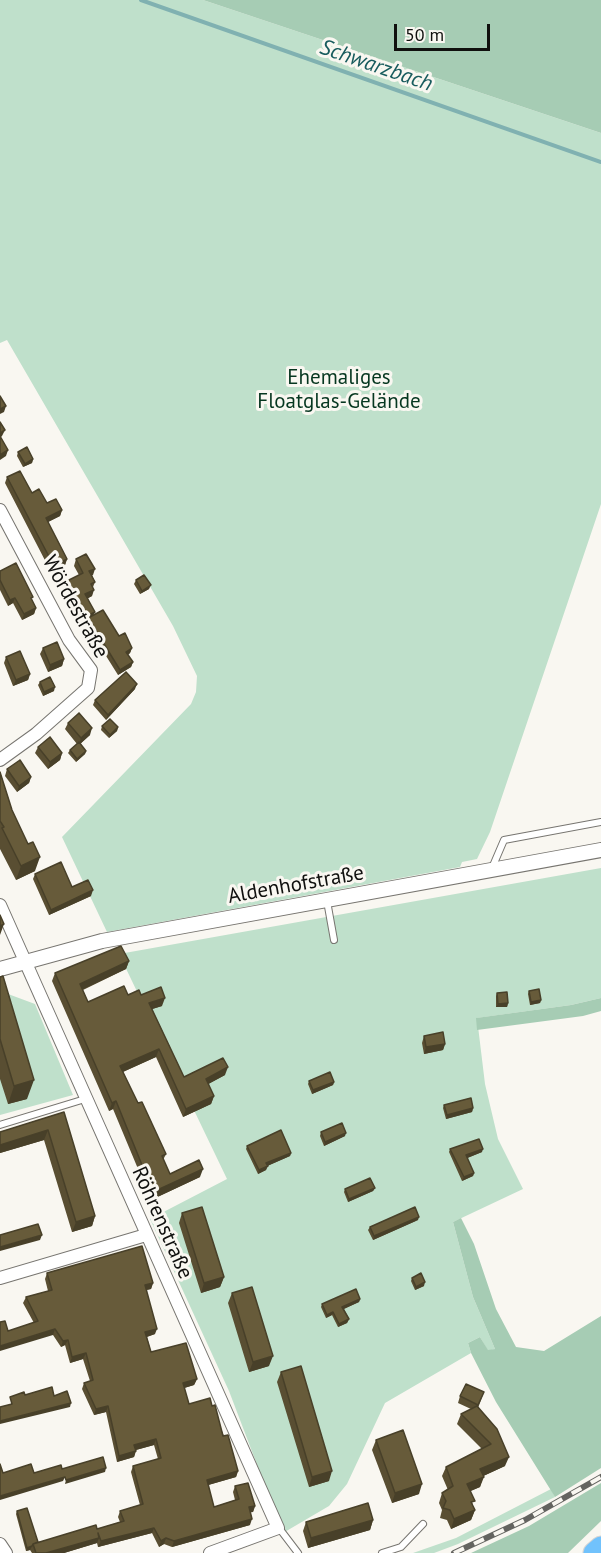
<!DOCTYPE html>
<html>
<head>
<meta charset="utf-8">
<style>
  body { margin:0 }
  #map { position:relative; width:601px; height:1553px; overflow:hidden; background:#f9f7f1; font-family:"PT Sans",sans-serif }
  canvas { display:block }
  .scale { position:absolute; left:394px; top:24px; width:96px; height:27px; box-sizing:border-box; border:3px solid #10100e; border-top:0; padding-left:8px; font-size:18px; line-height:21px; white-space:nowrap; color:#10100e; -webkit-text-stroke:4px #f9f7f1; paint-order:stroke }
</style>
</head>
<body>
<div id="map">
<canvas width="601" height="1553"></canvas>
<div class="scale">50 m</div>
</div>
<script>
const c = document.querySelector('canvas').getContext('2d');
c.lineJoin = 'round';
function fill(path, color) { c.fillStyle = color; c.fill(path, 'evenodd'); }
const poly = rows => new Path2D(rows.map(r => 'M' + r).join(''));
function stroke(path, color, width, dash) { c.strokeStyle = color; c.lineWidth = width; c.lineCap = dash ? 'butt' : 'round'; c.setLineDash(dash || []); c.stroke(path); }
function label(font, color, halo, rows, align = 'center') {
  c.font = font + ' "PT Sans",sans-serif'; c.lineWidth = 6; c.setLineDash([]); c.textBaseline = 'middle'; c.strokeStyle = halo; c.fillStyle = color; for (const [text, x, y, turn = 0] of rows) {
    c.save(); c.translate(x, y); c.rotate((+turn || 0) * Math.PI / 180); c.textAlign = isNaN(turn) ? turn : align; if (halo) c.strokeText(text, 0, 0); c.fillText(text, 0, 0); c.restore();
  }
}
const green = poly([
  [0,0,203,0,601,133,601,504,490,832,477,859,462,862,460,867,107,932,62,837,191,704,196,692,197,676,173,626,7,340,0,343],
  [601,868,601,998,571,1005,477,1018,485,1084,498,1139,523,1189,453,1222,473,1297,495,1349,488,1351,480,1337,468,1343,471,1353,385,1403,347,1484,329,1506,283,1533,229,1391,150,1219,227,1179,119,954],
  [0,991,35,1004,73,1095,0,1115],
  [551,1489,555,1497,458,1544,434,1553,413,1553,456,1538]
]);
const forest = poly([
  [203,0,601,0,601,133],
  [601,998,601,1011,583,1016,477,1030,476,1018,571,1005],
  [461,1218,474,1244,496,1309,516,1347,544,1351,601,1316,601,1468,555,1497,496,1402,471,1353,468,1343,480,1337,488,1350,495,1349,473,1297,453,1222],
  [601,1483,601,1521,568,1553,471,1553,529,1526]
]);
const stream = poly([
  [141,0,601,162]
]);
const service = poly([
  [492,868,504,840,601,822],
  [327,901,334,940],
  [0,1125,85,1099],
  [279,1528,298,1553],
  [382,1553,401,1547,423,1524]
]);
const minor = poly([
  [0,510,69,640,91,670,88,688,36,734,0,760],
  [0,905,278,1528,210,1553],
  [0,1278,146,1235],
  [0,1544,6,1553]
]);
const tertiary = poly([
  [0,969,102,941,601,850]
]);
const motorway = poly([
  [594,1553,601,1547]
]);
const rail = poly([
  [454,1553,525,1520,601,1477]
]);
const wall = poly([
  [18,452,33,459,32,463,23,467,17,456],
  [7,477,47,503,62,510,60,516,48,522,67,559,65,565,51,572,5,483],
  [76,559,93,575,92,575,95,582,93,587,92,596,88,598,93,616,132,648,130,653,128,655,133,662,131,667,118,675,86,624,87,621,79,625,61,590,63,583,79,575,74,566],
  [0,571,32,600,36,608,34,614,22,620,13,603,8,606,0,590],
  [136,580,149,589,140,594,134,584],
  [43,648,64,659,62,666,48,672,40,654],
  [6,657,30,674,28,680,13,686,4,663],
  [40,682,54,691,43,696,38,685],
  [135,689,106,720,93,705,95,700],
  [68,723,90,735,80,744,86,751,85,754,76,762,68,753,70,750,77,744,65,729],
  [102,726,118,727,117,731,109,738,101,730],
  [38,747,62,753,60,760,48,769,35,753],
  [7,769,31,777,29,783,17,792,5,776],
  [0,772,12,810,35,871,16,880,0,849],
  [35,874,72,887,91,896,49,915,33,879],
  [129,961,126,969,83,990,88,1002,128,995,141,995,162,1006,152,1009,184,1077,225,1075,208,1084,214,1096,211,1104,183,1117,156,1057,123,1072,138,1103,166,1154,163,1160,170,1174,200,1177,151,1200,113,1109,109,1111,52,981,55,973],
  [0,977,27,1099,8,1104,0,1079],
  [529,991,541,1000,540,1003,530,1005,528,994],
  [497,993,508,1003,507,1007,496,1007,496,996],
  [424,1036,445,1044,443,1050,424,1054,422,1043],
  [309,1081,334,1082,333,1085,312,1094,308,1084],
  [444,1105,473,1108,472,1112,446,1119,443,1108],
  [64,1112,95,1216,92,1226,72,1232,44,1140,0,1153,0,1132],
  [321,1132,345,1136,324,1146,320,1136],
  [247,1146,291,1153,290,1156,267,1166,266,1170,258,1174,246,1149],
  [450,1149,482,1152,467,1158,474,1173,473,1176,462,1181,449,1152],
  [375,1188,373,1191,348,1202,344,1192,345,1189],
  [182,1213,224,1277,220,1287,201,1293,179,1223],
  [418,1220,373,1240,368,1230,370,1227],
  [47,1273,153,1283,151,1289,146,1290,155,1334,147,1337,151,1352,197,1379,194,1385,184,1388,189,1404,212,1406,238,1471,236,1477,208,1485,214,1507,235,1500,233,1492,235,1486,255,1506,253,1512,250,1512,250,1525,172,1547,164,1544,159,1547,152,1533,98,1547,97,1543,64,1553,32,1553,30,1550,26,1551,16,1514,17,1511,38,1542,97,1529,120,1522,118,1517,120,1511,140,1505,131,1472,133,1466,158,1459,154,1445,136,1450,134,1457,117,1462,106,1412,94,1415,82,1389,84,1383,90,1381,83,1359,70,1363,65,1345,61,1347,53,1335,8,1331,34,1323,23,1303,26,1297,48,1291,45,1279],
  [412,1278,424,1286,415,1290,411,1281],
  [232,1293,269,1366,249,1372,228,1303],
  [360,1299,359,1302,344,1309,349,1319,347,1323,338,1327,332,1315,326,1318,321,1307,322,1304],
  [281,1372,329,1481,309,1487,277,1382],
  [484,1392,478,1408,505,1466,483,1476,480,1487,470,1491,473,1506,475,1510,471,1520,451,1529,447,1520,440,1518,442,1510,439,1503,442,1493,448,1490,442,1476,446,1467,482,1449,457,1424,461,1414,471,1409,458,1403,460,1396],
  [376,1440,419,1494,392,1503,372,1450],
  [373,1520,370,1530,308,1548,303,1531,306,1522]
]);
const shadedWall = poly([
  [6,406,4,412,0,414,0,409],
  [5,430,2,436,0,438,0,433],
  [8,450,6,456,0,460,0,455],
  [33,459,32,463,23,467,25,464],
  [62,510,60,516,44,524,46,518],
  [67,559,65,565,51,572,54,566],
  [95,569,93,575,87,578,89,571],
  [151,585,149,589,140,594,142,591],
  [94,590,92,596,83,601,85,594],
  [15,598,13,603,8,606,10,600],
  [36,608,34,614,22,620,24,614],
  [95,612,92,618,88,618,87,621,79,625,81,619],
  [132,648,130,653,124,657,126,652],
  [64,659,62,666,48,672,50,665],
  [133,662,131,667,118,675,120,670],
  [30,674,28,680,13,686,16,680],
  [137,684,135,689,106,720,108,715],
  [55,687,54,691,43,696,44,692],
  [118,727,117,731,109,738,110,735],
  [92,728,90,735,79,745,81,738],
  [86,751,85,754,76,762,77,759],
  [62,753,60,760,48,769,50,762],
  [31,777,29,783,17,792,19,786],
  [40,857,35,871,16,880,21,866],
  [93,890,91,896,49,915,51,910],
  [4,924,0,935,0,926],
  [129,961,126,969,77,992,80,984],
  [165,998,162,1006,146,1011,149,1003],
  [541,1000,540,1003,530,1005,531,1002],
  [508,1003,507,1007,496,1007,498,1004],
  [445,1044,443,1050,424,1054,426,1047],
  [159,1049,156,1057,118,1074,120,1066],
  [228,1067,225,1075,203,1087,206,1079],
  [34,1080,27,1099,8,1104,14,1086],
  [334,1082,333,1085,312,1094,313,1090],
  [214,1096,211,1104,183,1117,186,1109],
  [116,1101,113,1109,109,1111,112,1103],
  [473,1108,472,1112,446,1119,447,1115],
  [48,1130,44,1140,0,1153,0,1145],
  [346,1133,345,1136,324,1146,325,1142],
  [483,1149,482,1152,465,1159,466,1155],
  [291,1153,290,1156,265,1167,266,1163],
  [268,1166,266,1170,258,1174,259,1170],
  [203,1169,200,1177,151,1200,153,1192],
  [474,1173,473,1176,462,1181,464,1177],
  [375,1188,373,1191,348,1202,349,1199],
  [95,1216,92,1226,72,1232,76,1222],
  [419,1217,418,1220,373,1240,374,1236],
  [42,1235,40,1240,0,1251,0,1247],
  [224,1277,220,1287,201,1293,204,1283],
  [425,1282,424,1286,415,1290,416,1287],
  [153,1283,151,1289,142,1291,145,1285],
  [360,1299,359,1302,341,1310,342,1307],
  [333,1312,332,1315,326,1318,327,1315],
  [349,1319,347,1323,338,1327,339,1324],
  [55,1329,53,1335,0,1351,0,1346],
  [157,1329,155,1334,143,1338,145,1332],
  [68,1340,65,1345,61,1347,63,1341],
  [86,1353,83,1359,70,1363,72,1357],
  [273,1356,269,1366,249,1372,253,1362],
  [197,1379,194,1385,181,1389,183,1383],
  [71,1403,70,1407,0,1424,0,1421],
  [108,1406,106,1412,94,1415,96,1409],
  [156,1439,154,1445,132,1451,134,1445],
  [136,1451,134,1457,117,1462,119,1456],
  [509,1457,505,1466,477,1479,480,1469],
  [106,1468,105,1472,65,1484,66,1480],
  [238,1471,236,1477,205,1486,207,1480],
  [332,1471,329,1481,309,1487,312,1477],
  [65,1477,63,1481,0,1500,0,1496],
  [484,1477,480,1487,464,1494,467,1484],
  [422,1484,419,1494,392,1503,395,1493],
  [255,1506,253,1512,247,1513,249,1507],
  [475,1510,471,1520,451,1529,454,1519],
  [252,1519,250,1525,172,1547,174,1541],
  [373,1520,370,1530,308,1548,311,1538],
  [154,1528,152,1533,98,1547,101,1541],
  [99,1538,97,1543,64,1553,46,1553],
  [166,1538,164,1544,159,1547,161,1541],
  [32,1546,30,1550,26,1551,27,1548]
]);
const building = poly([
  [0,396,6,406,0,409,0,396],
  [0,422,5,430,0,433,0,422],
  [0,436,8,450,0,455,0,436],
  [27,447,33,459,25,464,18,452,27,447],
  [20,471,32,493,39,489,47,503,56,499,62,510,46,518,67,559,54,566,7,477,20,471],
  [86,554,95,569,89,571,95,582,91,584,94,590,85,594,95,612,81,619,63,583,83,573,76,559,86,554],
  [16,563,33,597,31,598,36,608,24,614,15,598,10,600,0,580,0,571,16,563],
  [144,575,151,585,142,591,136,580,144,575],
  [103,610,119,636,125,633,132,648,126,652,133,662,120,670,88,618,103,610],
  [57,642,64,659,50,665,43,648,57,642],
  [20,651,30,674,16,680,6,657,20,651],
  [126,672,137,684,108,715,95,700,126,672],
  [50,677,55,687,44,692,40,682,50,677],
  [79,713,92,728,81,738,68,723,79,713],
  [110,719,118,727,110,735,102,726,110,719],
  [50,737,62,753,50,762,38,747,50,737],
  [79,742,86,751,77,759,70,750,79,742],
  [20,760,31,777,19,786,7,769,20,760],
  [0,772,12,810,28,844,33,842,40,857,21,866,2,828,4,827,0,821,0,772],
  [61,862,72,887,88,880,93,890,51,910,35,874,61,862],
  [0,915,4,924,0,926,0,915],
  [121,946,129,961,80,984,88,1002,124,986,128,995,139,990,141,995,161,987,165,998,149,1003,184,1077,223,1058,228,1067,206,1079,214,1096,186,1109,159,1049,120,1066,138,1103,142,1102,166,1154,162,1156,170,1174,199,1160,203,1169,153,1192,116,1101,112,1103,55,973,121,946],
  [3,976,34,1080,14,1086,0,1039,0,977,3,976],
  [539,989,541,1000,531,1002,529,991,539,989],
  [507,992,508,1003,498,1004,497,993,507,992],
  [443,1032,445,1044,426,1047,424,1036,443,1032],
  [330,1072,334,1082,313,1090,309,1081,330,1072],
  [471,1098,473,1108,447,1115,444,1105,471,1098],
  [64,1112,95,1216,76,1222,48,1130,0,1145,0,1132,64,1112],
  [342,1123,346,1133,325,1142,321,1132,342,1123],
  [281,1130,291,1153,266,1163,268,1166,259,1170,247,1146,281,1130],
  [479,1139,483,1149,466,1155,474,1173,464,1177,450,1149,479,1139],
  [370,1178,375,1188,349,1199,345,1189,370,1178],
  [202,1207,224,1277,204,1283,182,1213,202,1207],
  [415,1207,419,1217,374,1236,370,1227,415,1207],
  [38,1224,42,1235,0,1247,0,1235,38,1224],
  [142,1246,153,1283,145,1285,157,1329,145,1332,151,1352,186,1343,197,1379,183,1383,189,1404,210,1398,212,1406,215,1405,223,1436,228,1435,238,1471,207,1480,214,1507,239,1499,235,1486,248,1483,255,1506,249,1507,252,1519,174,1541,166,1538,161,1541,154,1528,101,1541,98,1533,99,1538,46,1553,36,1553,33,1544,96,1525,97,1529,124,1521,120,1511,143,1504,133,1466,161,1458,156,1439,134,1445,136,1451,119,1456,108,1406,96,1409,84,1383,93,1380,86,1353,72,1357,68,1340,63,1341,55,1329,0,1346,0,1322,5,1321,8,1331,38,1321,26,1297,52,1290,47,1273,142,1246],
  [421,1273,425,1282,416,1287,412,1278,421,1273],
  [252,1287,273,1356,253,1362,232,1293,252,1287],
  [356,1289,360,1299,342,1307,349,1319,339,1324,333,1312,327,1315,322,1304,356,1289],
  [301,1366,332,1471,312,1477,281,1372,301,1366],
  [466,1384,484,1392,478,1405,460,1396,466,1384],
  [52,1387,54,1396,67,1391,71,1403,0,1421,0,1407,12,1404,10,1397,24,1392,25,1395,52,1387],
  [477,1406,497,1429,509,1457,480,1469,484,1477,467,1484,475,1501,471,1502,475,1510,454,1519,450,1510,443,1508,446,1501,442,1493,453,1486,446,1467,491,1444,461,1414,477,1406],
  [403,1430,422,1484,395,1493,376,1440,403,1430],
  [103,1457,106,1468,66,1480,65,1477,0,1496,0,1464,3,1473,31,1464,34,1473,61,1465,62,1469,103,1457],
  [368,1503,373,1520,311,1538,306,1522,368,1503],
  [27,1508,38,1542,33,1544,32,1546,27,1548,17,1511,27,1508]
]);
const parkNames = [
  ["Ehemaliges",339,378],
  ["Floatglas-Gelände",339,402]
];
const streetNames = [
  ["Wördestraße",75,607,61],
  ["Aldenhofstraße",296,885,-10],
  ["Röhrenstraße",162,1223,66]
];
const waterNames = [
  ["Schwarzbach",376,66,19]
];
fill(green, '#bfe0cb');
fill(forest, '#a6ccb4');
stroke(stream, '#80b1b1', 4);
stroke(service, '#777570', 8);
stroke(minor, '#777570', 14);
stroke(tertiary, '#777570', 16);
stroke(motorway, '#d4d4d4', 23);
stroke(service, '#fff', 6);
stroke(minor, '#fff', 12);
stroke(tertiary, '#fff', 14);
stroke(motorway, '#71c2fc', 21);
stroke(rail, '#646460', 6);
stroke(rail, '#f9f7f1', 4, [11]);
fill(wall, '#594e32');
fill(shadedWall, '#484029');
fill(building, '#675b3a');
stroke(building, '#484029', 1.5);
label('21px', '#063720', '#f9f7f1', parkNames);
label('21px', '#10100e', '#f9f7f1', streetNames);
label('italic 22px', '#185c5e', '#f9f7f1', waterNames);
</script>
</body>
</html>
